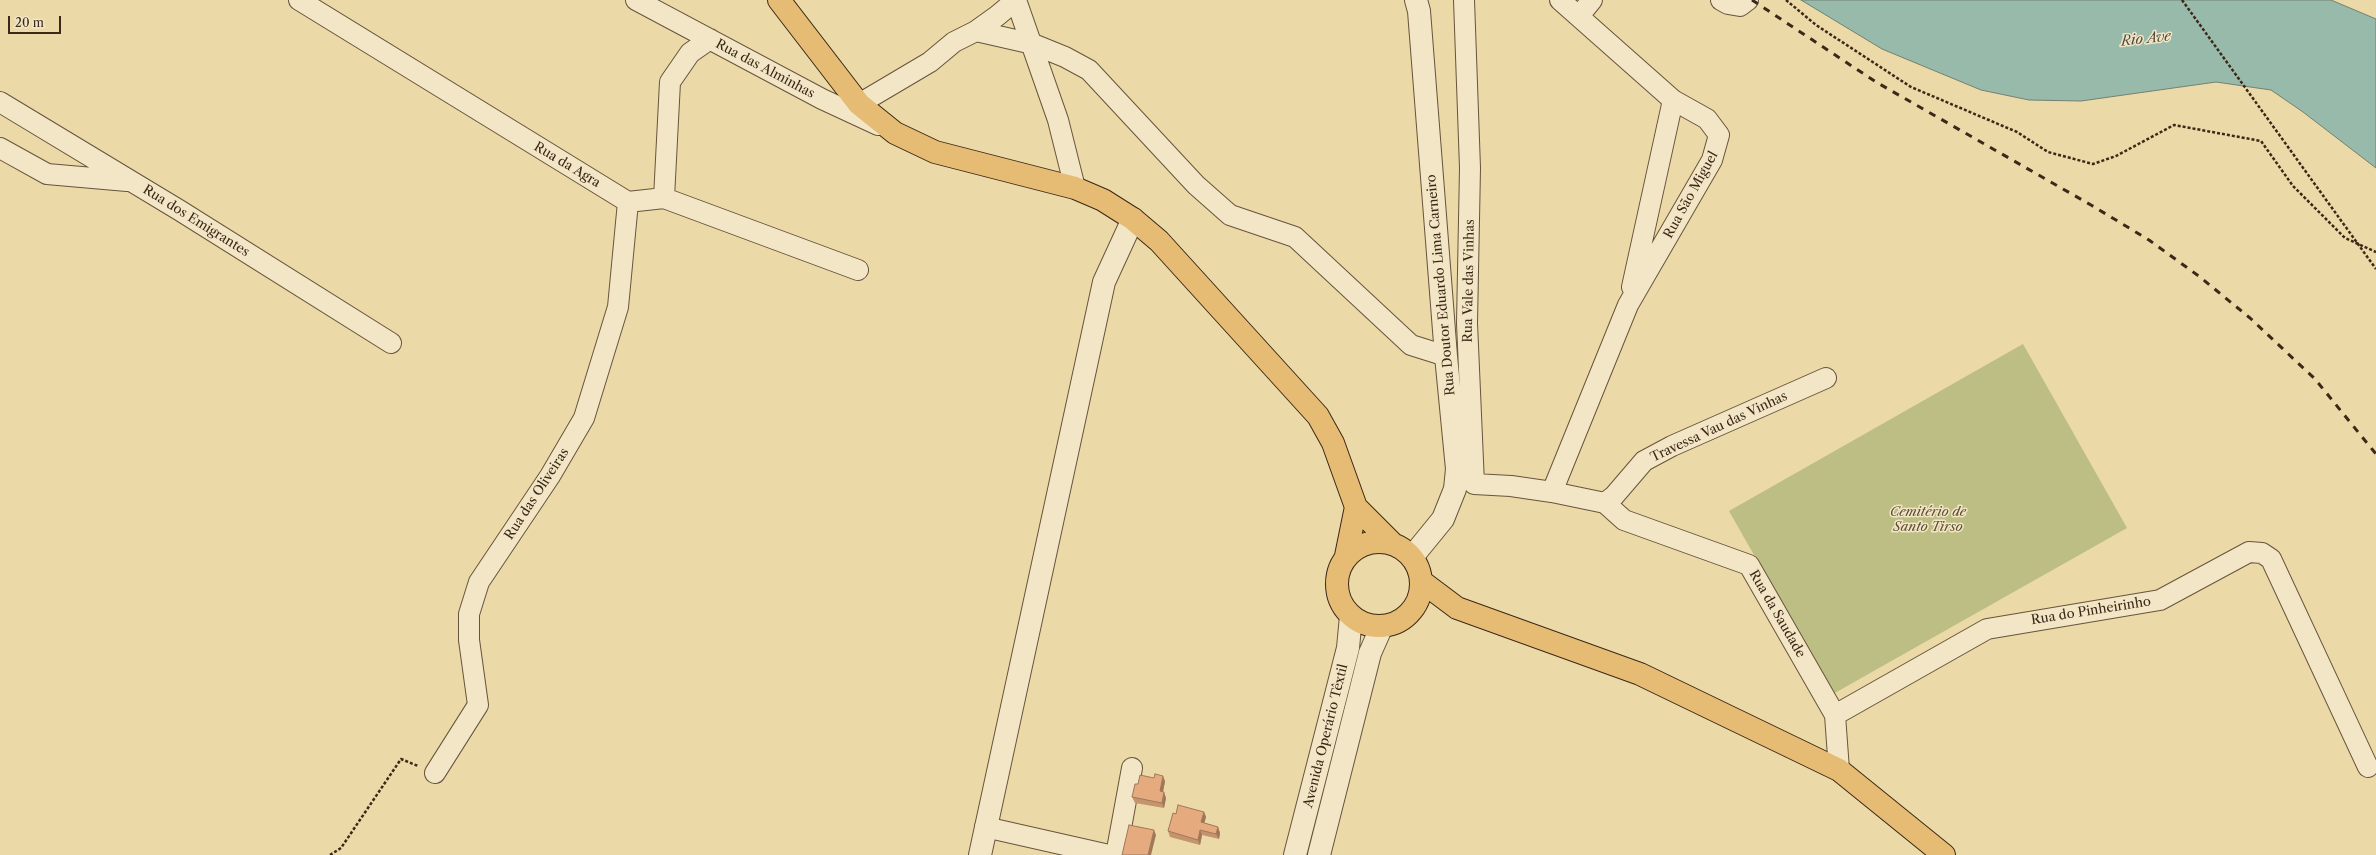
<!DOCTYPE html>
<html>
<head>
<meta charset="utf-8">
<style>
  body { margin:0 }
  #map { position:relative; width:2376px; height:855px; overflow:hidden; background:#ebd9a7; font-family:"Libre Caslon Text",serif }
  canvas { display:block }
  .scale { position:absolute; left:8px; top:16px; width:53px; height:18px; box-sizing:border-box; border:2px solid #3c2818; border-top:0; padding-left:5px; font-size:12px; line-height:14px; white-space:nowrap; color:#3c2818; -webkit-text-stroke:3px #f2e6c6; paint-order:stroke }
</style>
</head>
<body>
<div id="map">
<canvas width="2376" height="855"></canvas>
<div class="scale">20 m</div>
</div>
<script>
const c = document.querySelector('canvas').getContext('2d');
c.lineJoin = 'round';
function fill(path, color) { c.fillStyle = color; c.fill(path, 'evenodd'); }
const poly = rows => new Path2D(rows.map(r => 'M' + r).join(''));
function stroke(path, color, width, dash) { c.strokeStyle = color; c.lineWidth = width; c.lineCap = dash ? 'butt' : 'round'; c.setLineDash(dash || []); c.stroke(path); }
function label(font, color, halo, rows, align = 'center') {
  c.font = font + ' "Libre Caslon Text",serif'; c.lineWidth = 3; c.setLineDash([]); c.textBaseline = 'middle'; c.strokeStyle = halo; c.fillStyle = color; for (const [text, x, y, turn = 0] of rows) {
    c.save(); c.translate(x, y); c.rotate((+turn || 0) * Math.PI / 180); c.textAlign = isNaN(turn) ? turn : align; if (halo) c.strokeText(text, 0, 0); c.fillText(text, 0, 0); c.restore();
  }
}
const green = poly([
  [2023,344,2127,528,1833,694,1729,511]
]);
const water = poly([
  [1801,0,2331,0,2376,19,2376,168,2303,112,2271,90,2216,82,2081,101,2029,100,1981,90,1882,49,1801,0]
]);
const path = poly([
  [1786,0,1816,25,1911,87,2017,132,2048,152,2093,164,2116,156,2174,125,2261,141,2293,186,2345,238,2376,252],
  [330,855,341,848,401,759,418,766]
]);
const minor = poly([
  [299,0,628,202,664,198,858,270],
  [636,0,822,99,878,125],
  [1016,0,1058,120,1075,188],
  [1464,0,1470,168,1467,323,1474,484,1511,486,1552,492,1605,503,1624,520,1749,565,1835,715,1839,770],
  [1721,0,1728,4,1740,6,1748,0],
  [1579,16,1592,0],
  [976,31,1033,44,1065,57,1089,70,1196,185,1230,215,1295,237,1411,345,1446,356],
  [0,102,179,210,391,343],
  [859,104,930,62,954,42,976,31,997,16,1016,0],
  [0,148,47,174,127,181],
  [664,198,670,82,690,53,710,39],
  [1632,287,1673,100],
  [1552,492,1628,305,1712,160,1719,135,1707,119,1673,100,1560,0],
  [1605,503,1614,496,1644,461,1672,446,1826,378],
  [1835,715,1987,629,2160,600,2249,552,2262,553,2271,559,2368,767],
  [435,773,478,705,469,640,469,614,479,582,550,476,584,418,618,307,628,202],
  [985,827,1109,855],
  [1116,855,1132,768]
]);
const tertiary = poly([
  [1412,557,1443,519,1455,489,1457,469,1446,356,1419,11,1416,0],
  [980,855,1104,282,1133,219],
  [1295,855,1348,648,1351,616],
  [1319,855,1370,653,1382,626]
]);
const primary = poly([
  [779,0,859,104,895,133,935,152,1075,188,1103,200,1133,219,1159,241,1318,416,1333,443,1356,507,1346,556],
  [1356,507,1392,543],
  '1337 584a42 42 0 1 1 84 0a42 42 0 1 1-84 0Z',
  [1421,581,1457,608,1640,674,1839,770,1944,855]
]);
const rail = poly([
  [1752,0,1876,82,2091,205,2149,240,2200,277,2250,318,2315,379,2376,454]
]);
const pathBridge = poly([
  [2182,0,2376,269]
]);
const wall = poly([
  [1165,781,1163,792,1166,798,1164,808,1135,803,1132,797,1138,784],
  [1204,812,1206,817,1204,823,1218,827,1220,833,1219,839,1202,835,1200,845,1170,837,1168,831,1176,814]
]);
const shadedWall = poly([
  [1163,776,1165,781,1162,797,1160,791],
  [1164,792,1166,798,1164,808,1162,803],
  [1204,812,1206,817,1203,828,1201,822],
  [1218,827,1220,833,1219,839,1216,834],
  [1154,830,1156,835,1151,855,1148,855],
  [1200,830,1202,835,1200,845,1198,840]
]);
const building = poly([
  [1155,774,1163,776,1160,791,1164,792,1162,803,1132,797,1135,784,1138,784,1140,775,1154,778,1155,774],
  [1178,805,1204,812,1201,822,1218,827,1216,834,1200,830,1198,840,1168,831,1173,813,1176,814,1178,805],
  [1129,825,1154,830,1148,855,1122,855,1129,825]
]);
const streetNames = [
  ["Rua das Alminhas",765,69,28],
  ["Rua da Agra",567,165,31],
  ["Rua São Miguel",1691,195,-61],
  ["Rua dos Emigrantes",196,221,32],
  ["Rua Vale das Vinhas",1469,281,-89],
  ["Rua Doutor Eduardo Lima Carneiro",1441,285,-95],
  ["Travessa Vau das Vinhas",1719,427,-25],
  ["Rua das Oliveiras",537,494,-57],
  ["Rua do Pinheirinho",2091,611,-9],
  ["Rua da Saudade",1777,614,60],
  ["Avenida Operário Têxtil",1326,736,-76]
];
const parkNames = [
  ["Cemitério de",1928,512],
  ["Santo Tirso",1928,527]
];
const waterNames = [
  ["Rio Ave",2146,39,-6]
];
fill(green, '#bcbe84');
fill(water, '#98baab');
stroke(water, '#738070', 1);
stroke(minor, '#68543c', 22);
stroke(tertiary, '#68543c', 24);
stroke(primary, '#3c2818', 24);
stroke(path, '#3c2818', 2.5, [3, 2]);
stroke(minor, '#f2e6c6', 20);
stroke(tertiary, '#f2e6c6', 22);
stroke(primary, '#e6bc74', 22);
stroke(rail, '#3c2818', 3, [7, 7]);
stroke(pathBridge, '#3c2818', 2.5, [3, 2]);
fill(wall, '#c5936d');
fill(shadedWall, '#a07859');
fill(building, '#e5ab7f');
stroke(building, '#a07859', 1);
label('13px', '#3c2818', '#f2e6c6', streetNames);
label('italic 13px', '#5c4e33', '#f2e6c6', parkNames);
label('italic 14px', '#534c3d', '#f2e6c6', waterNames);
</script>
</body>
</html>
